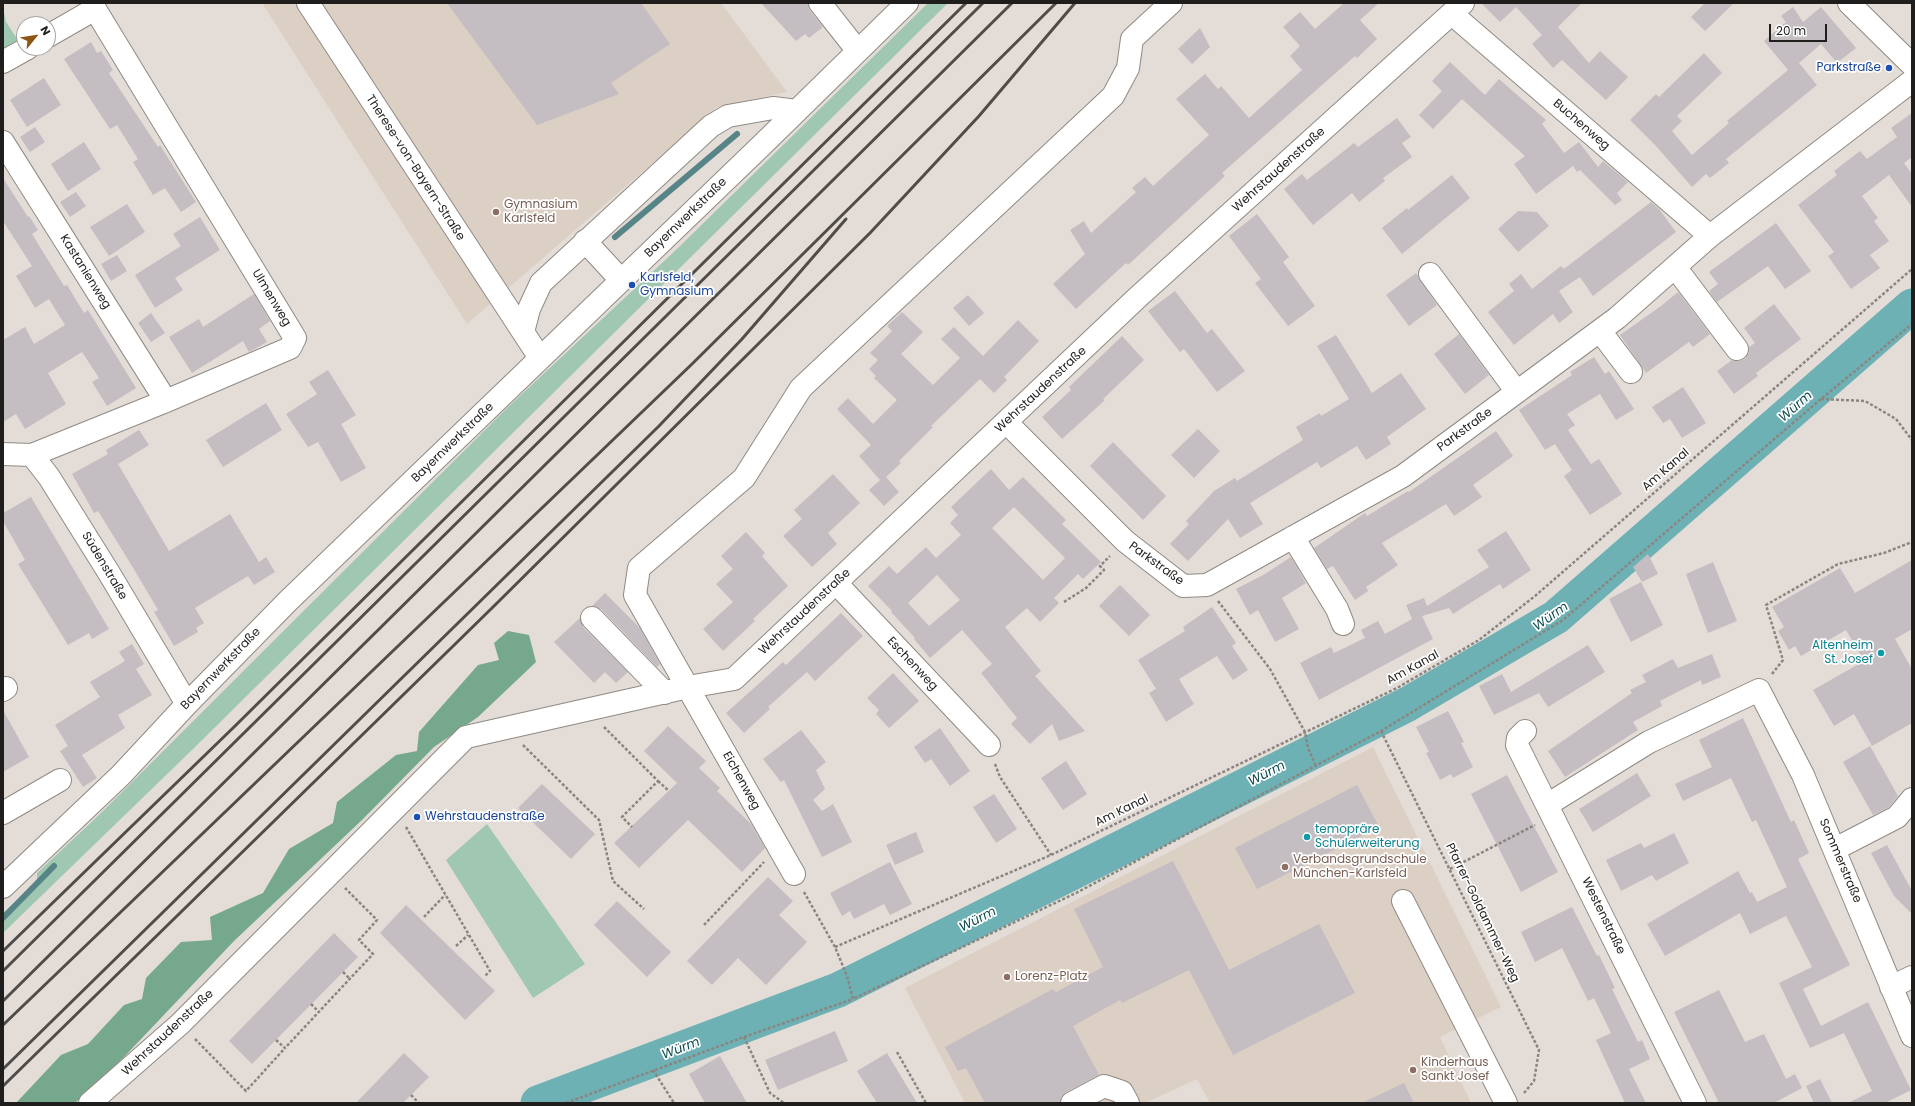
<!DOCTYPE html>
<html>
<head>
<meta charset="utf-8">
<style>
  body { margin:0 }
  #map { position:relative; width:1915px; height:1106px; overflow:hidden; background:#e4ddd7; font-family:Poppins,sans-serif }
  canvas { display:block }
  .frame { position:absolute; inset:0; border:4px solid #201e1c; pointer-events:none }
  .north { position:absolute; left:16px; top:16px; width:40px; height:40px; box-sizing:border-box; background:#fff; border:1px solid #a6a5a4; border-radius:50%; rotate:60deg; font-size:11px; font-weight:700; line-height:16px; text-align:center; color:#201e1c }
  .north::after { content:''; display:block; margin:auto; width:14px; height:18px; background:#8f5512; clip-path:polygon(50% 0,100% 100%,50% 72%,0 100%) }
  .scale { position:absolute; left:1769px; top:24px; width:58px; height:18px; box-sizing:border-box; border:2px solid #201e1c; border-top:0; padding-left:5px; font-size:12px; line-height:14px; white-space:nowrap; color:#201e1c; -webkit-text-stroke:3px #fff; paint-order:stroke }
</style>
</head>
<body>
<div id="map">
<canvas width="1915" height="1106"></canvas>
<div class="frame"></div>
<div class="north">N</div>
<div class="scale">20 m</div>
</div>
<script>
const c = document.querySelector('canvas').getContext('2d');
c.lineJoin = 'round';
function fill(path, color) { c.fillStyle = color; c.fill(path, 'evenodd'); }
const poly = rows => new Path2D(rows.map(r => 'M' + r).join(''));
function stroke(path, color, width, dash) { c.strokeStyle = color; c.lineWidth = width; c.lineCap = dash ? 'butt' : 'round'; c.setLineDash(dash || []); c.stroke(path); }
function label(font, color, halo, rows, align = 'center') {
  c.font = font + ' Poppins,sans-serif'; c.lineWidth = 3.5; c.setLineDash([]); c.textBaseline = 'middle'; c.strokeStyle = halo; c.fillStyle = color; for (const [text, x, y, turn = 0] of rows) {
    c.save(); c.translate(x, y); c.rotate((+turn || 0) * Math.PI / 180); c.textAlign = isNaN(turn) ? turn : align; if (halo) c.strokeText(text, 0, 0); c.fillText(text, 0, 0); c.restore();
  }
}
const built = poly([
  [262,3,721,3,787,92,717,107,467,324],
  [1373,747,1501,1007,1440,1037,1471,1103,1210,1103,1197,1079,1145,1103,965,1103,905,988]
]);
const green = poly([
  [928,3,948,3,192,750,3,933,3,913,37,881,37,873,100,814,508,407,678,248],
  [3,7,6,22,18,40,3,49],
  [487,824,585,964,533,998,446,860]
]);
const forest = poly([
  [508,631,529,635,536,662,478,717,434,747,362,820,234,941,124,1057,75,1103,16,1103,61,1055,88,1044,124,1005,142,999,146,978,181,942,212,940,210,917,263,893,289,849,333,823,337,802,396,755,417,751,419,732,478,665,499,660,494,643]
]);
const stream = poly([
  [615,237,737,134],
  [3,918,54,866]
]);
const river = poly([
  [538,1103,838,990,1408,704,1556,617,1912,306]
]);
const building = poly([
  [447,3,641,3,670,44,611,83,619,94,537,125],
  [761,3,808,3,810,11,823,27,809,38,805,34,796,41],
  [1344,3,1379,3,1360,20,1377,39,1357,58,1355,56,1222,173,1225,176,1128,265,1126,263,1076,309,1053,284,1085,254,1070,230,1084,221,1091,233,1136,192,1132,188,1145,177,1153,186,1209,135,1176,99,1205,74,1218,89,1221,86,1249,118,1302,70,1290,56,1300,46,1283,27,1300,12,1315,29],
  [1481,3,1582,3,1558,27,1589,63,1600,51,1628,77,1606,100,1562,60,1553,68,1532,44,1542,35,1516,7,1500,22],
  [1705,3,1734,3,1705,31,1691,17],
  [1793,7,1803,22,1821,7,1856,48,1837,63,1821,44,1799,63,1817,85,1726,159,1729,163,1710,178,1706,174,1692,187,1656,146,1630,120,1656,94,1659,97,1704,53,1722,73,1677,116,1682,121,1672,131,1692,155,1729,123,1727,121,1788,70,1764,41,1786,22,1781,16],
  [1200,28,1210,47,1192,64,1178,49],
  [91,42,97,53,101,51,113,70,109,73,158,147,160,145,196,202,181,212,165,188,153,195,133,162,138,159,117,125,110,129,64,59],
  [1450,62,1485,95,1499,79,1546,120,1542,124,1564,153,1579,142,1598,167,1603,161,1628,182,1617,193,1622,200,1615,205,1580,170,1577,172,1573,166,1536,194,1514,164,1525,156,1462,99,1433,129,1419,115,1442,91,1432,81],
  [44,78,61,105,27,127,10,100],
  [1912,113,1912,157,1904,163,1912,174,1912,207,1889,175,1862,196,1878,218,1874,221,1889,241,1870,255,1880,268,1851,289,1828,256,1834,252,1798,205,1837,175,1834,171,1860,151,1867,159,1897,137,1891,128],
  [1397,118,1411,137,1402,143,1412,157,1383,178,1385,181,1359,202,1352,193,1313,225,1284,189,1302,174,1307,180,1354,143,1358,147],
  [35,127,45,142,30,152,20,137],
  [84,142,101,169,68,191,51,164],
  [1452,175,1470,198,1402,254,1382,228,1407,208,1408,210],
  [3,178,28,217,29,216,38,230,32,234,64,286,67,285,84,313,88,310,136,388,107,406,92,382,99,378,82,352,48,373,66,404,25,429,16,414,3,422,3,340,25,327,34,344,65,325,49,299,35,308,16,276,32,266,3,221],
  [76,192,86,206,70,217,60,202],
  [1651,202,1659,209,1676,232,1593,296,1580,277,1559,291,1573,312,1559,323,1553,314,1514,345,1488,312,1514,291,1509,284,1521,274,1532,289,1561,266,1564,269],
  [127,204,145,232,109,256,90,227],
  [1518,211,1537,212,1549,226,1518,252,1498,229],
  [1257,214,1289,257,1283,262,1315,306,1288,326,1255,283,1261,279,1229,236],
  [200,217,220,250,175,278,183,290,155,308,135,275,181,246,173,234],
  [1776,223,1811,271,1785,289,1768,266,1717,302,1709,291,1718,284,1709,272],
  [117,255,127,271,111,281,101,264],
  [1416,273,1437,305,1409,326,1386,295],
  [1175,291,1207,333,1212,329,1245,371,1217,392,1184,349,1180,352,1148,311],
  [1678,292,1710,334,1693,347,1689,342,1646,373,1620,335,1661,306],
  [254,294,270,321,259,329,267,342,249,352,243,341,192,373,169,337,199,319,203,327],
  [968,295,984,313,969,326,953,308],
  [1774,304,1801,339,1756,373,1758,376,1734,394,1717,371,1732,360,1739,361,1745,359,1749,353,1749,347,1755,343,1744,328],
  [902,312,923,332,901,354,933,385,960,358,941,339,954,327,983,356,1018,320,1039,341,1004,377,1007,380,994,393,980,379,931,426,933,427,899,461,901,463,886,477,899,492,884,506,869,490,880,480,859,456,871,445,837,409,848,398,873,424,897,400,874,378,876,376,869,369,878,360,870,353,892,331,887,326],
  [151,313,165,333,151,342,138,323],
  [1459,334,1489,375,1465,394,1434,354],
  [1336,335,1372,393,1401,373,1426,409,1387,437,1391,444,1366,460,1357,446,1321,468,1317,462,1250,503,1263,524,1240,538,1228,519,1188,561,1170,544,1189,524,1186,521,1214,491,1235,478,1237,481,1303,440,1296,427,1320,413,1321,416,1349,399,1317,346],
  [1122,336,1144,360,1103,399,1105,400,1062,439,1042,417,1071,390,1069,387],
  [1594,357,1605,374,1609,371,1634,409,1616,420,1600,394,1567,414,1575,425,1568,430,1591,464,1599,459,1622,494,1590,515,1564,476,1572,470,1555,444,1545,450,1519,410,1572,375,1570,372],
  [328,370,356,415,341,424,366,468,341,482,318,442,308,447,286,414,317,394,309,382],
  [1683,387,1706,423,1682,438,1670,419,1663,423,1652,407],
  [266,403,282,430,223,467,206,440],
  [1198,429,1220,451,1194,478,1171,455],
  [139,430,149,445,118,464,169,551,230,514,259,562,266,557,275,572,254,585,248,576,195,608,204,623,196,628,198,632,174,646,154,612,158,610,132,566,98,511,94,513,72,474,108,454,106,450],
  [1496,431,1513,456,1473,485,1482,497,1454,516,1446,504,1382,543,1398,565,1366,587,1368,591,1355,600,1333,566,1327,569,1314,548,1365,513,1367,516,1408,491,1409,492],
  [1113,442,1166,496,1143,520,1090,466],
  [991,469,1009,490,1023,477,1066,520,1062,524,1101,562,1083,579,1078,574,1054,598,1059,603,1040,622,1027,608,1005,627,1041,671,1035,676,1085,731,1059,741,1052,724,1030,744,1011,724,1017,718,981,673,992,664,962,630,930,658,914,639,915,638,891,612,892,611,868,586,889,566,897,574,926,547,936,558,961,535,950,523,958,515,951,507],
  [1014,507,1065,558,1043,580,992,528],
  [937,575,960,600,929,626,908,603],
  [833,474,860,503,828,533,837,544,812,567,783,536,802,519,794,510],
  [31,497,109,629,92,639,89,633,68,645,18,564,25,560,3,521,3,513],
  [1506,531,1531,570,1503,589,1500,584,1453,614,1449,608,1422,616,1433,639,1319,700,1300,663,1331,647,1334,653,1365,638,1361,630,1378,621,1385,634,1412,619,1406,605,1424,598,1427,606,1489,567,1477,550],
  [746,532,765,553,762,556,788,586,753,619,755,621,723,651,703,629,733,602,716,584,733,569,721,556],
  [1648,554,1658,574,1642,582,1633,567],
  [1291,557,1306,583,1282,598,1299,629,1275,642,1258,610,1250,615,1236,589,1265,574],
  [1912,560,1912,629,1895,639,1912,669,1912,723,1872,746,1854,714,1834,726,1813,690,1864,661,1846,630,1801,656,1795,646,1789,650,1778,631,1784,627,1772,607,1840,568,1855,593],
  [1713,562,1737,621,1708,633,1686,574],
  [1641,582,1663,625,1631,642,1609,599],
  [1120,585,1150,615,1129,636,1099,606],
  [605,593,640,628,660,664,657,667,601,609,592,606],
  [1212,607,1236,643,1232,646,1248,670,1233,680,1217,656,1179,679,1194,704,1166,722,1149,693,1156,689,1138,660,1185,631,1183,627],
  [841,613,863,636,815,681,807,672,768,707,770,709,744,733,726,713,783,662,786,665],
  [580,618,583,627,628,672,616,683,605,672,594,683,554,642],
  [132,644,144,664,136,669,152,695,118,715,125,728,82,755,97,778,83,787,60,751,68,746,55,725,100,697,90,682,125,661,119,652],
  [1588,645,1605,672,1548,707,1539,693,1494,715,1479,686,1502,674,1511,692],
  [1712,654,1721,677,1702,685,1701,680,1660,701,1662,706,1633,722,1638,730,1565,777,1548,751,1632,693,1630,690,1646,682,1642,675,1673,659,1678,668],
  [893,673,919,701,889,728,876,714,879,710,867,698],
  [3,710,29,757,3,772],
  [1448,711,1464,742,1461,743,1473,767,1453,778,1451,774,1440,780,1426,753,1429,752,1416,727],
  [1743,718,1791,822,1794,820,1809,853,1798,859,1850,965,1803,989,1821,1026,1868,1002,1911,1090,1885,1103,1848,1103,1872,1091,1844,1033,1810,1048,1779,983,1812,967,1786,916,1750,934,1740,913,1665,956,1647,924,1738,871,1750,893,1752,892,1757,902,1787,887,1756,820,1752,822,1731,778,1683,801,1675,784,1712,767,1699,740],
  [668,726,706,761,699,768,720,788,717,791,751,824,765,848,742,872,688,820,639,868,614,843,677,783,644,751],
  [940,728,970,771,950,786,931,759,925,763,914,747],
  [801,730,826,762,816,770,825,789,813,800,822,811,833,804,852,842,822,857,784,780,781,782,763,759],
  [1870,746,1898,796,1889,807,1873,815,1843,762],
  [1066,761,1087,794,1063,810,1041,778],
  [1637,773,1651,796,1593,832,1579,809],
  [1507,775,1558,872,1521,892,1471,794],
  [542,784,595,834,571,859,518,808],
  [1357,785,1379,827,1257,889,1235,848],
  [994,794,1017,829,996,843,973,807],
  [916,832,924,852,895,865,886,845],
  [1674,833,1689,863,1656,881,1652,875,1621,891,1606,860,1641,843,1644,848],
  [1887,845,1912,891,1912,914,1894,896,1871,853],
  [1173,861,1229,970,1319,924,1355,993,1233,1055,1189,970,1122,1003,1120,1000,1073,1026,1099,1075,1066,1092,1061,1097,1060,1103,985,1103,966,1068,958,1071,945,1047,1053,989,1056,992,1103,967,1074,909],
  [890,862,912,904,890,915,884,904,854,919,850,911,842,916,830,893],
  [768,877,793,901,779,915,807,942,766,985,738,958,712,985,687,961],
  [617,901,671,952,647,977,594,925],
  [406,905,495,991,465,1020,380,933],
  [1572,907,1597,956,1599,955,1615,988,1612,989,1638,1042,1642,1040,1650,1059,1629,1069,1646,1103,1625,1103,1596,1040,1611,1033,1594,998,1588,1001,1562,948,1535,962,1521,932],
  [334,933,358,957,252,1064,229,1041],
  [1719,990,1745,1042,1764,1034,1786,1079,1795,1074,1802,1088,1774,1103,1719,1103,1674,1012],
  [835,1031,848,1061,778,1090,765,1060],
  [404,1053,429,1077,403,1103,356,1103],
  [887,1053,917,1103,877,1103,857,1071],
  [720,1056,747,1103,705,1103,689,1074],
  [1820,1079,1832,1103,1814,1103,1806,1086],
  [1404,1083,1414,1103,1362,1103]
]);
const path = poly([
  [1821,399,1865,401,1896,419,1912,440],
  [1218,601,1270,669,1305,732,1308,748,1316,766],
  [1064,602,1086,588,1104,570,1100,566,1110,556],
  [1772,674,1783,660,1766,605,1838,564,1884,553,1912,542],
  [604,727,658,781,622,817,632,827],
  [1381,731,1539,1050,1534,1081,1524,1093],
  [523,745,599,820,613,881,644,909],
  [995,764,1000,777,1051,855],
  [658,781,669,791],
  [406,827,490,971,485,976],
  [1450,869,1535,825],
  [804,892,835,947,847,976,853,999,1076,893,1381,731,1563,620,1821,399,1912,324],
  [424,917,445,895],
  [704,925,764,862],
  [456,946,468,935],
  [835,947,1051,855,1397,688,1479,640,1535,596,1912,269],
  [343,972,350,979],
  [311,1004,319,1012],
  [744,1037,770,1093,784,1103],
  [195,1039,246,1091,285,1048],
  [276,1040,285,1048,373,954,359,940,377,920,345,888],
  [897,1052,926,1103],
  [653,1070,674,1103],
  [411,1095,419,1103],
  [566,1103,744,1037,853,999]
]);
const minor = poly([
  [308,3,540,358],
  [820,3,857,50],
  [1849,3,1912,65],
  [1452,14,1710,236],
  [3,62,28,48],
  [3,142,166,401],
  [585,241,621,280],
  [1675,267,1737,349],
  [1430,274,1517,392],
  [1600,331,1631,372],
  [523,332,529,309,541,283,711,126,728,116,773,108,797,111],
  [1006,422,1125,541,1183,586,1207,585,1403,476,1617,318,1710,236,1912,81],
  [3,454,32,455,49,477,109,573,187,704],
  [32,455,166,401,290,348,295,338,95,9,48,36],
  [1293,537,1337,609,1343,624],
  [836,583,989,745],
  [592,618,665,693],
  [3,690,6,688],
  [1525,731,1518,738,1517,745,1695,1103],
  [1547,805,1649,742,1759,690,1803,775,1912,1036],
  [3,813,60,780],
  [1835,849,1897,817,1912,799],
  [794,874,635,595,639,568,744,478,801,388,1113,96,1128,68,1132,39,1171,3],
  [3,887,121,775,187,704,288,601,763,144,907,3],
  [1403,901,1506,1103],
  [1891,987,1912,977],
  [90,1103,180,1024,466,737,688,687,734,679,1138,297,1463,3],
  [1072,1103,1104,1086,1122,1092,1128,1103]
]);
const rail = poly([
  [3,951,234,727,966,3],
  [3,971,983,3],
  [3,1001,1012,3],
  [3,1025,691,365,1056,3],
  [3,1069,659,426,742,339,846,219],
  [3,1086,491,609,870,233,979,116,1075,3]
]);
const markers = [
  [1889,68,4,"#1a4fb4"],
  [496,212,4,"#8d6e63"],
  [632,285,4,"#1a4fb4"],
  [1881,653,4,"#0f9aa8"],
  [417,817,4,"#1a4fb4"],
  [1307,837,4,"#0f9aa8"],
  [1285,867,4,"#8d6e63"],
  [1007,977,4,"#8d6e63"],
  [1413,1070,4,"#8d6e63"]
];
const transitNames = [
  ["Parkstraße",1881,68,"right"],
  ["Karlsfeld,",640,278],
  ["Gymnasium",640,292],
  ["Wehrstaudenstraße",425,817]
];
const streetNames = [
  ["Buchenweg",1581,125,41],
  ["Therese-von-Bayern-Straße",415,168,57],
  ["Wehrstaudenstraße",1279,170,-42],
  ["Bayernwerkstraße",686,218,-44],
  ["Kastanienweg",85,272,58],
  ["Ulmenweg",271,298,59],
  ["Wehrstaudenstraße",1041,390,-43],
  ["Parkstraße",1465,430,-36],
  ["Bayernwerkstraße",453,443,-44],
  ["Am Kanal",1666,470,-41],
  ["Parkstraße",1156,564,36],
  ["Südenstraße",104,566,59],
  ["Wehrstaudenstraße",805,612,-43],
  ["Eschenweg",912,664,47],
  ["Am Kanal",1413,668,-29],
  ["Bayernwerkstraße",221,669,-46],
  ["Eichenweg",741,781,61],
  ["Am Kanal",1122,811,-26],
  ["Sommerstraße",1840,861,67],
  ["Pfarrer-Goldammer-Weg",1482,913,64],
  ["Westenstraße",1603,916,64],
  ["Wehrstaudenstraße",168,1033,-43]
];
const educationNames = [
  ["Gymnasium",504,205],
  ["Karlsfeld",504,219],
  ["Verbandsgrundschule",1293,860],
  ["München-Karlsfeld",1293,874],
  ["Lorenz-Platz",1015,977],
  ["Kinderhaus",1421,1063],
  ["Sankt Josef",1421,1077]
];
const cultureNames = [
  ["Altenheim",1873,646],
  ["St. Josef",1873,660],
  ["temopräre",1315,830,"left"],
  ["Schulerweiterung",1315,844,"left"]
];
const waterNames = [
  ["Würm",1796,407,-41],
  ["Würm",1551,617,-35],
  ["Würm",1267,774,-27],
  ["Würm",978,920,-27],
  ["Würm",681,1049,-21]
];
fill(built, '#dccfc4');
fill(green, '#a0c7b1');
fill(forest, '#75a88c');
stroke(stream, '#578587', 6);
stroke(river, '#6eb1b5', 35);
fill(building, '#c4bdc1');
stroke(minor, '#908a84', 24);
stroke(path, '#8a8581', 2.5, [3, 2]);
stroke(minor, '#fff', 22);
stroke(rail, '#4f4c49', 3);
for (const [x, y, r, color] of markers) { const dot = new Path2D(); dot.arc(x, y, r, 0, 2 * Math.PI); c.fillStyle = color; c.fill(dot); stroke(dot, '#fff', 1.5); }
label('12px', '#164399', '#fff', transitNames, 'left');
label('12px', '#201e1c', '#fff', streetNames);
label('12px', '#785e54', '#fff', educationNames, 'left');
label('12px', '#0d838f', '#fff', cultureNames, 'right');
label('italic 13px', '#0e4b4f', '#fff', waterNames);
</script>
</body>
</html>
